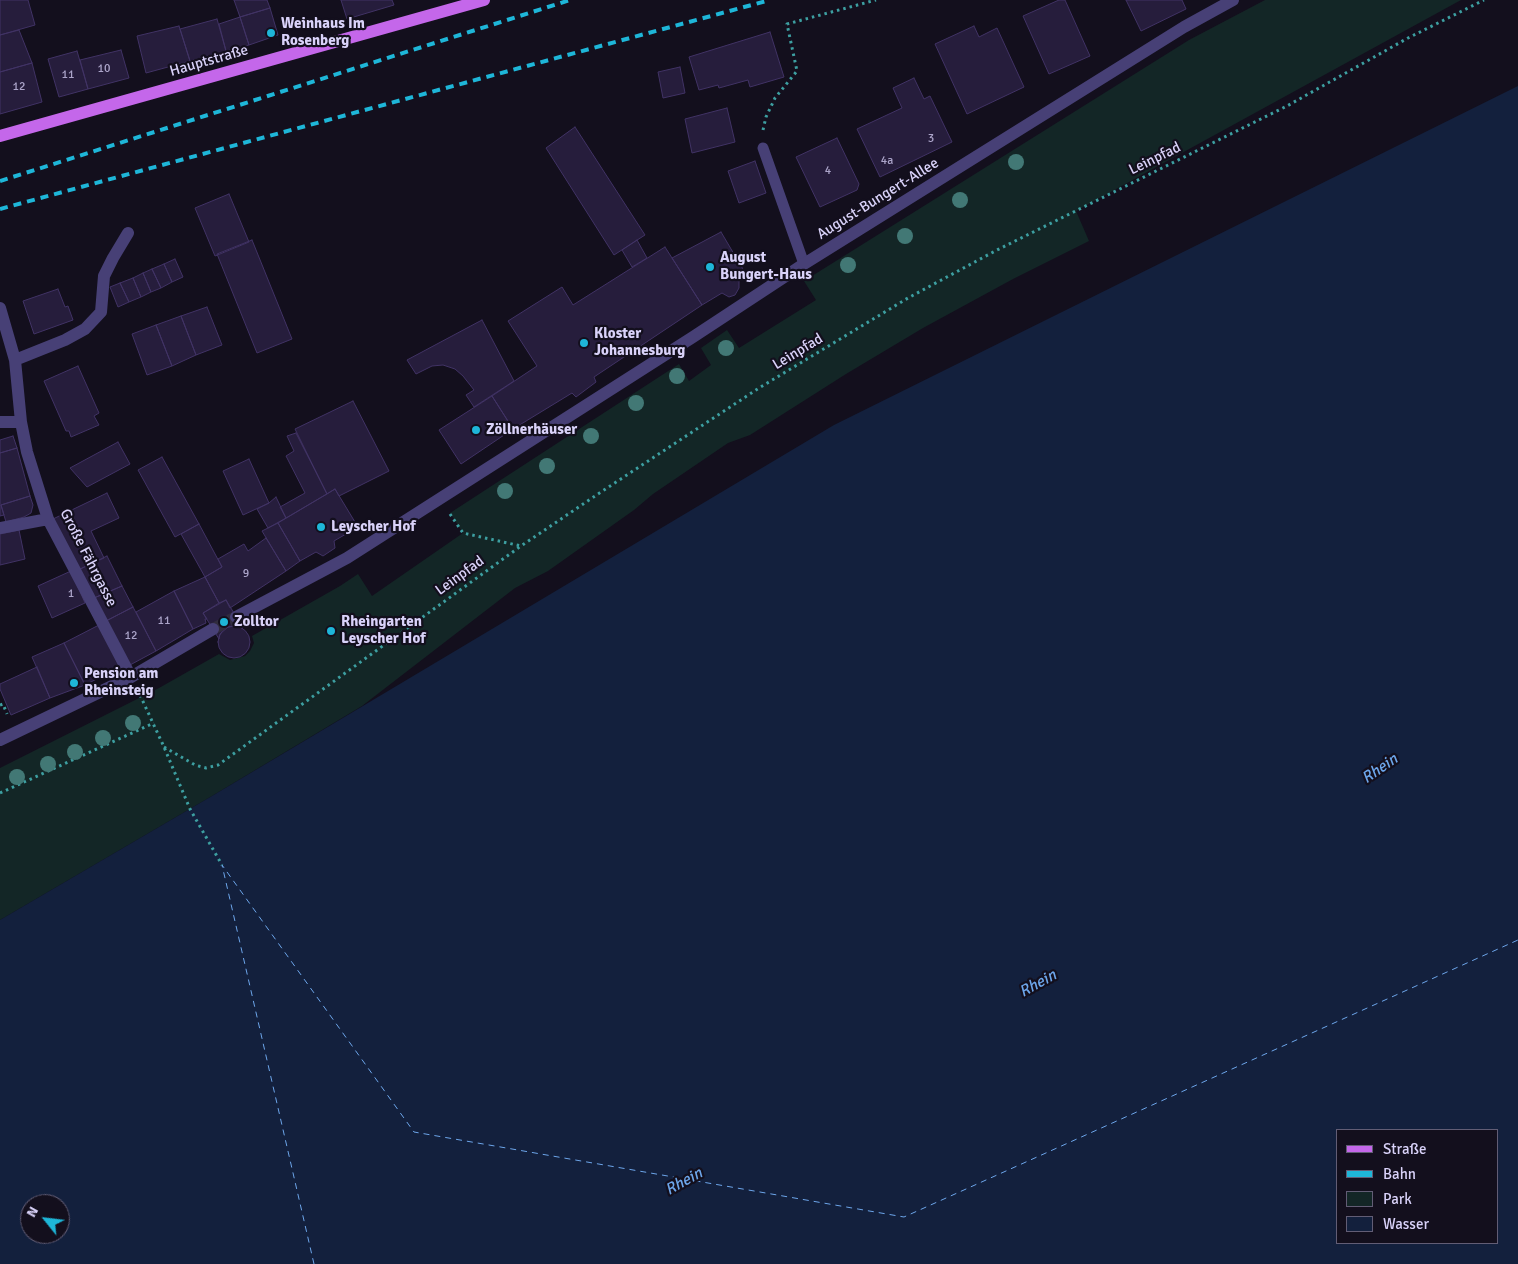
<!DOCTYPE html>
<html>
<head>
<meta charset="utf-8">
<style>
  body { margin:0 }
  #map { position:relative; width:1518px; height:1264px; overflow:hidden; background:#130f1d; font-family:Signika,sans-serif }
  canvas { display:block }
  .legend { position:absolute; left:1336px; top:1129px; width:162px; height:115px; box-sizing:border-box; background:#130f1d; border:1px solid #625d75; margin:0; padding:6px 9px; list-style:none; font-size:15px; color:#d9d2f9 }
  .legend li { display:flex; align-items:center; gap:10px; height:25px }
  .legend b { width:25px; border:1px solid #625d75 }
  .north { position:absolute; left:20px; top:1194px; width:50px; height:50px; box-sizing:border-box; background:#130f1d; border:1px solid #625d75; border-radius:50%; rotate:299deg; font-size:14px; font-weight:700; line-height:20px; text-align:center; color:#d9d2f9 }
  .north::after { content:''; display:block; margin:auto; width:18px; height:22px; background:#1eb6d8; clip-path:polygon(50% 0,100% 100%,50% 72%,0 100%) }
</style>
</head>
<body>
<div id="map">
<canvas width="1518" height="1264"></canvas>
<ul class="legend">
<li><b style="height:6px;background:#c467ea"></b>Straße</li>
<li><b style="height:6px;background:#1eb6d8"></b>Bahn</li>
<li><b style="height:14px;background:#132626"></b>Park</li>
<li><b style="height:14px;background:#13203d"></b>Wasser</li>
</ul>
<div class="north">N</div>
</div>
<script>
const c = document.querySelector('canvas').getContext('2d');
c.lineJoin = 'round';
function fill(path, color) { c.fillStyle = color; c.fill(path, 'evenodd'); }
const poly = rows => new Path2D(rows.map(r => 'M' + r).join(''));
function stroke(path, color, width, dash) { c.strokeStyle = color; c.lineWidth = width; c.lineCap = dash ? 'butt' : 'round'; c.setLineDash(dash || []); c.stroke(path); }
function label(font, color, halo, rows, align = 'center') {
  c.font = font + ' Signika,sans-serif'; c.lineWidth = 4.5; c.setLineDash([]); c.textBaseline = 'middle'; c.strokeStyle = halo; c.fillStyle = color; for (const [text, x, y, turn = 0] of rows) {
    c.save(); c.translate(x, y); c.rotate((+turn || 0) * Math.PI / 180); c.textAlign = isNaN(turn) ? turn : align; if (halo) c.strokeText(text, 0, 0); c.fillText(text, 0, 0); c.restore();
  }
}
const green = poly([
  [1265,0,1461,0,1076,211,1089,241,1013,279,923,328,846,374,750,435,728,443,653,494,634,510,548,571,515,588,362,706,212,796,0,920,0,768,159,688,219,654,230,660,245,656,250,651,254,643,252,636,340,586,358,574,372,596,463,533,450,513,679,364,689,381,711,365,701,348,727,330,739,348,816,300,804,281,1189,40]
]);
const water = poly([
  [1518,86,1518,1264,0,1264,0,920,212,796,834,425],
  [1337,1130,1497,1130,1497,1243,1337,1243],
  [30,1204,60,1204,60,1234,30,1234]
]);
const ferry = poly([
  [314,1264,222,865,414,1132,904,1217,1518,940]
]);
const building = poly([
  [0,0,28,0,35,25,0,35,0,0],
  [234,0,267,0,270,8,240,17,234,0],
  [341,0,392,0,394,5,347,19,341,0],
  [1059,0,1065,0,1090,56,1049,74,1023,16,1059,0],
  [1126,0,1182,0,1186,9,1141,31,1126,0],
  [270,8,278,35,249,45,240,17,270,8],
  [240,17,249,45,226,51,219,24,240,17],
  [217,19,226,51,190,61,180,29,217,19],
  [179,26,190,61,146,73,137,36,179,26],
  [974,26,979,37,997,28,1024,87,967,114,935,44,974,26],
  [19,30,32,63,0,72,0,35,19,30],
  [770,32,784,77,750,87,748,80,719,88,718,85,699,90,689,57,770,32],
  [121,50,129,78,88,89,80,60,121,50],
  [77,51,88,89,59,97,48,59,77,51],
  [32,63,42,102,0,114,0,72,32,63],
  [680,67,685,93,663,98,658,72,680,67],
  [914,78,924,99,930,96,952,142,880,177,857,129,902,108,893,88,914,78],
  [727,108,735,142,692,153,685,119,727,108],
  [575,127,645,235,614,255,546,148,575,127],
  [837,138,859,184,857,190,820,207,796,157,837,138],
  [755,161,766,193,739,203,728,171,755,161],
  [229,194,249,242,215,256,195,208,229,194],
  [721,232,747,276,739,281,739,288,735,295,729,297,722,293,702,305,672,258,721,232],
  [252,240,292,339,257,353,217,254,252,240],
  [637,240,647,258,632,267,622,250,637,240],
  [665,247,702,305,594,377,596,382,576,397,572,393,513,429,492,396,537,366,508,321,562,287,573,305,665,247],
  [175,259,183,277,172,282,164,264,175,259],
  [164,264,172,282,161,288,152,269,164,264],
  [152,269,161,288,151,292,143,273,152,269],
  [143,273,151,292,141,297,133,278,143,273],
  [133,278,141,297,129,302,120,283,133,278],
  [120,283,129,302,118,307,110,287,120,283],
  [58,289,65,307,68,306,73,320,34,334,23,301,58,289],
  [207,307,222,345,196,355,181,316,207,307],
  [181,316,196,355,172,366,156,325,181,316],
  [482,320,514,381,474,407,466,395,474,390,463,376,455,369,443,365,432,366,416,374,407,360,482,320],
  [156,325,172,366,147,375,132,334,156,325],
  [78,366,99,413,94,416,99,425,71,437,69,431,66,431,44,381,78,366],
  [492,396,513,429,461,464,439,430,492,396],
  [353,401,389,471,339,496,335,489,327,494,295,429,353,401],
  [296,433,327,494,286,518,280,507,305,493,286,456,294,451,287,436,296,433],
  [13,436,17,448,0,453,0,440,13,436],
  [118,442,130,464,87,487,70,468,118,442],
  [17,448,30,496,1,505,4,515,0,516,0,453,17,448],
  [162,457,199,524,175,537,138,470,162,457],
  [249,459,269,503,243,515,223,471,249,459],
  [335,489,358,527,334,541,335,548,323,556,316,552,300,561,278,523,335,489],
  [107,493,119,518,91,531,104,558,78,570,53,519,107,493],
  [30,496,33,505,31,513,24,517,6,522,1,505,30,496],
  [276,497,286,518,268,528,257,509,269,503,276,497],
  [278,523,300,561,286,571,262,531,278,523],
  [199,524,222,567,205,577,181,534,199,524],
  [19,530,25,559,0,565,0,534,19,530],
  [266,538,286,571,230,608,226,600,219,603,205,577,222,567,218,559,244,544,248,551,266,538],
  [107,556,122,586,94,598,78,570,107,556],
  [71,571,85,603,52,618,38,586,71,571],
  [205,577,219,603,203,613,207,619,205,619,206,623,193,629,174,591,205,577],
  [122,586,133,607,106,621,94,598,122,586],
  [174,591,193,629,156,651,136,612,174,591],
  [226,600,243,628,233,626,228,627,220,634,219,639,203,613,226,600],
  [133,607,156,651,130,665,106,621,133,607],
  [99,625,120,667,85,685,64,643,99,625],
  '218 642a16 16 0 1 1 32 0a16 16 0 1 1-32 0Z',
  [64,643,85,685,50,698,32,657,64,643],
  [37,667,50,698,11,715,0,689,0,684,37,667]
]);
const streetTunnel = poly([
  [213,629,236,617]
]);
const path = poly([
  [763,130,766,117,775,98,797,71,787,24,876,0],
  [450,514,463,533,521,546],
  [140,695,164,747,190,809,222,865],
  [0,705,3,704,7,714],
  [164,747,195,765,206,768,218,765,521,546,598,494,759,388,908,298,997,250,1287,106,1408,38,1484,0],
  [0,793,154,723]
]);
const lane = poly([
  [763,148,804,264]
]);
const street = poly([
  [0,308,15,360,21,422,27,452,48,519,131,677],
  [15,360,65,340,85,329,101,312,104,276,113,258,128,233],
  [0,422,21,422],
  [0,528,48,519],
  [236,617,347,558,693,337,804,264,1184,27,1233,0],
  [0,740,131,677,213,629]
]);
const primary = poly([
  [0,136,484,0]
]);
const rail = poly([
  [0,181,570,0],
  [0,209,770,0]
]);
const trees = [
  [1016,162],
  [960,200],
  [905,236],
  [848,265],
  [726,348],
  [677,376],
  [636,403],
  [591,436],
  [547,466],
  [505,491],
  [133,723],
  [103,738],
  [75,752],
  [48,764],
  [17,777]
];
const markers = [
  [271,33,5,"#1eb6d8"],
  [710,267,5,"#1eb6d8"],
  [584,343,5,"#1eb6d8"],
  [476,430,5,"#1eb6d8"],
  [321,527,5,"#1eb6d8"],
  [224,622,5,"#1eb6d8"],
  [331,631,5,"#1eb6d8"],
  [74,683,5,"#1eb6d8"]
];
const numberNames = [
  ["10",104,69],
  ["11",68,75],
  ["12",19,87],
  ["3",931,139],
  ["4a",887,161],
  ["4",828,171],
  ["9",246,574],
  ["1",71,594],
  ["11",164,621],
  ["12",131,636]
];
const poiNames = [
  ["Weinhaus Im",281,24],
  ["Rosenberg",281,41],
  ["August",720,258],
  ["Bungert-Haus",720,275],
  ["Kloster",594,334],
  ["Johannesburg",594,351],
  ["Zöllnerhäuser",486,430],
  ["Leyscher Hof",331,527],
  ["Zolltor",234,622],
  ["Rheingarten",341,622],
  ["Leyscher Hof",341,639],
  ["Pension am",84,674],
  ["Rheinsteig",84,691]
];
const streetNames = [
  ["Hauptstraße",209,61,-16],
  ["Leinpfad",1155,159,-26],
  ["August-Bungert-Allee",878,199,-32],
  ["Leinpfad",798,352,-31],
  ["Große Fährgasse",88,558,63],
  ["Leinpfad",460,576,-36]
];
const waterNames = [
  ["Rhein",1380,769,-35],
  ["Rhein",1038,984,-29],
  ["Rhein",684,1182,-29]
];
fill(green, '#132626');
fill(water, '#13203d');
stroke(ferry, '#6da6eb', 1, [6, 5]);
fill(building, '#261d3c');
stroke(building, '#413365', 1);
stroke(streetTunnel, '#312c3e', 12, [12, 6]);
stroke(path, '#3d9fa1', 3, [2.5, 4]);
stroke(lane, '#474076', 11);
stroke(street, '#474076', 12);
stroke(primary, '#c467ea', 12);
stroke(rail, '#1eb6d8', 4, [8, 6]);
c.fillStyle = '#427875';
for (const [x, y] of trees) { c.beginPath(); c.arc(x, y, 8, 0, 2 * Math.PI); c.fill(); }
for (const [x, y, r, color] of markers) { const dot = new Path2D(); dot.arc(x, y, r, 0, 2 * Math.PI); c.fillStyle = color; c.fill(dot); stroke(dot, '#130f1d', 2); }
label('12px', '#aca5ca', null, numberNames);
label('bold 15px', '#d9d2f9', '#130f1d', poiNames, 'left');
label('15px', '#d9d2f9', '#130f1d', streetNames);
label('italic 16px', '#6da6eb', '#130f1d', waterNames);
</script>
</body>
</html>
